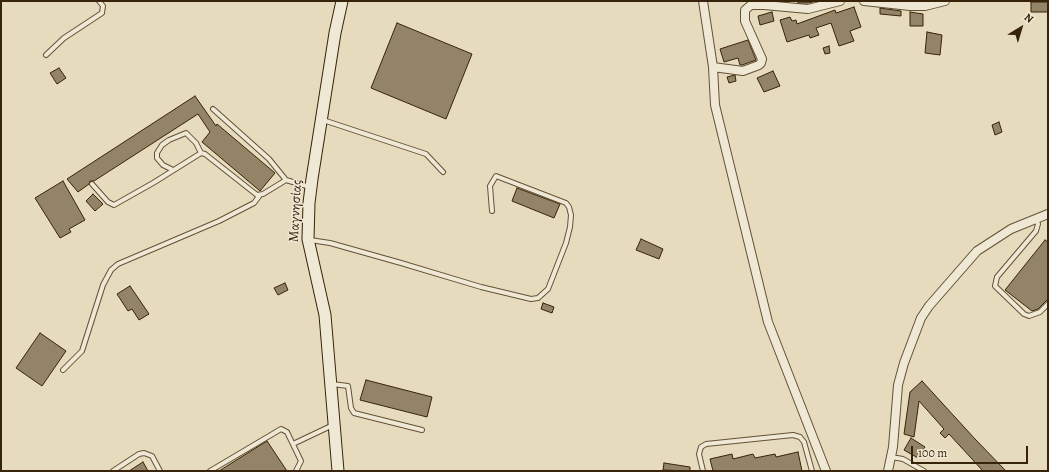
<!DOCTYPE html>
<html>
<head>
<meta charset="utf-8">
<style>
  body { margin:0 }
  #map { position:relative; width:1049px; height:472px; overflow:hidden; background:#e7dbbe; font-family:Alegreya,serif }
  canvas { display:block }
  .frame { position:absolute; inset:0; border:2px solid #372309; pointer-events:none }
  .north { position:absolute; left:1001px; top:8px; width:40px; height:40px; -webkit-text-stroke:3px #efe8d5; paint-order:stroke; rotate:38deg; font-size:11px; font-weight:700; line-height:16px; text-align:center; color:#372309 }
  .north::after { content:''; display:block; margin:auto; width:14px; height:18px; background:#372309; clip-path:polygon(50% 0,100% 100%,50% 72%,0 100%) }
  .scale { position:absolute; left:911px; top:446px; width:117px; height:18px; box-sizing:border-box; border:2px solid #372309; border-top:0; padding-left:5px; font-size:12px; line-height:14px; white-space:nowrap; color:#372309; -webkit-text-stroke:3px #efe8d5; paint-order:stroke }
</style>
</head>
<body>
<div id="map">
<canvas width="1049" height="472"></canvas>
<div class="frame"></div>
<div class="north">N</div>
<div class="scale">100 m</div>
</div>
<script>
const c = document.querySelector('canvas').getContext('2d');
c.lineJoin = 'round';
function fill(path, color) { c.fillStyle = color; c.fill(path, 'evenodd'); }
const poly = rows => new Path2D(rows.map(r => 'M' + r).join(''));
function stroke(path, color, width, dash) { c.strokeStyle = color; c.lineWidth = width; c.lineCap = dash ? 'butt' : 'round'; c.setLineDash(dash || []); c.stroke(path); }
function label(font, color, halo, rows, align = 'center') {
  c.font = font + ' Alegreya,serif'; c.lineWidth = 3; c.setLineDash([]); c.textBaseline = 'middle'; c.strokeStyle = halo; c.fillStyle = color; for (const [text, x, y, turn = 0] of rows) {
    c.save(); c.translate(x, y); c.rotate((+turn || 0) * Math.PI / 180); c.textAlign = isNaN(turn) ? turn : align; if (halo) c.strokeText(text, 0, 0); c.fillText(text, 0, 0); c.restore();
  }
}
const building = poly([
  [798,1,817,1,808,3,798,3,798,1],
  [1031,2,1048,2,1048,12,1031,12,1031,2],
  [854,7,861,27,850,31,854,41,839,46,831,23,816,28,819,35,810,38,809,35,787,42,780,20,790,17,792,21,796,20,797,24,835,10,836,13,854,7],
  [880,8,901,11,901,16,880,14,880,8],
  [772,12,774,21,760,25,758,16,772,12],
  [910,12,923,14,923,26,910,26,910,12],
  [397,23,472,54,446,119,371,88,397,23],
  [927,32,942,35,940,55,925,53,927,32],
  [748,40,756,60,742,65,740,65,738,58,724,62,720,49,748,40],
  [829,46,830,53,825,54,823,48,829,46],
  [59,68,66,78,57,84,50,73,59,68],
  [773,71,780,86,764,92,757,78,773,71],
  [735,75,736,81,729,83,727,77,735,75],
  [195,96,216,126,217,124,275,173,260,191,202,142,210,132,198,114,94,181,90,181,89,184,78,192,67,179,195,96],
  [999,122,1002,132,995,135,992,125,999,122],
  [63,181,85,220,69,229,71,232,60,238,35,198,63,181],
  [517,188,560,204,554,218,512,201,517,188],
  [93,194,103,204,95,211,86,201,93,194],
  [641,239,663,249,659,259,636,250,641,239],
  [1045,240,1048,242,1048,299,1038,309,1032,311,1005,290,1045,240],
  [285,283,288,290,278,295,274,288,285,283],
  [130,286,149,314,139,320,132,309,128,311,117,294,130,286],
  [543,303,554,307,552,313,541,309,543,303],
  [40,333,66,351,42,386,16,368,40,333],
  [366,380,432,397,427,417,360,400,366,380],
  [922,381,975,439,1006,471,983,471,949,434,945,438,940,433,944,429,919,401,914,437,904,434,910,392,922,381],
  [911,438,925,447,918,458,904,450,911,438],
  [267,441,287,471,219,471,246,454,267,441],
  [798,452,802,471,713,471,710,459,732,454,733,459,753,454,755,458,775,454,776,457,798,452],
  [143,462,148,471,129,471,143,462],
  [664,463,690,467,690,471,663,470,664,463]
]);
const lane = poly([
  [46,55,64,38,102,13,103,6,99,1],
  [213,109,269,159,286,180,310,187],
  [323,120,426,154,443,172],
  [173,170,163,165,157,158,157,153,162,145,169,140,186,133,196,143,201,153],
  [92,184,108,202,114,205,153,183,201,153,205,154,257,195,263,194,286,180],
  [1036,219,1038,224,1036,231,997,277,995,286,1024,314,1029,316,1040,312,1048,304],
  [310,240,330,243,401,263,481,287,531,299,538,298,548,289,566,243,570,227,571,215,569,207,566,203,496,176,490,186,492,211],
  [63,370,82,351,103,285,111,270,118,264,219,221,254,203,260,195],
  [332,384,348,386,351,408,354,413,422,430],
  [293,444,333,425],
  [891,457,903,459,924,471],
  [113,471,139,454,144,453,152,456,160,471],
  [210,471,281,429,287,432,301,461,296,471],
  [703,471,699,454,701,447,706,444,793,435,800,437,804,442,812,471]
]);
const street = poly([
  [703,1,713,67,715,105,768,322,826,471],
  [864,1,910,6,925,6,945,1],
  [713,67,743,71,759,65,761,63,762,59,745,21,745,10,751,5,764,5,808,9,840,1],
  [888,471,893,447,898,385,904,363,921,318,929,306,977,251,1011,229,1048,214]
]);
const secondary = poly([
  [338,471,325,315,308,239,309,203,312,179,335,33,342,1]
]);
const streetNames = [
  ["Μαγνησίας",296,211,-87]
];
fill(building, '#938367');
stroke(building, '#372309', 1);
stroke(lane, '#635136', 6);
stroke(street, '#635136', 10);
stroke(secondary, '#372309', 13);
stroke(lane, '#efe8d5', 4);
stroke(street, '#efe8d5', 8);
stroke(secondary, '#efe8d5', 11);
label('14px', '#372309', '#efe8d5', streetNames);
</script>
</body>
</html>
